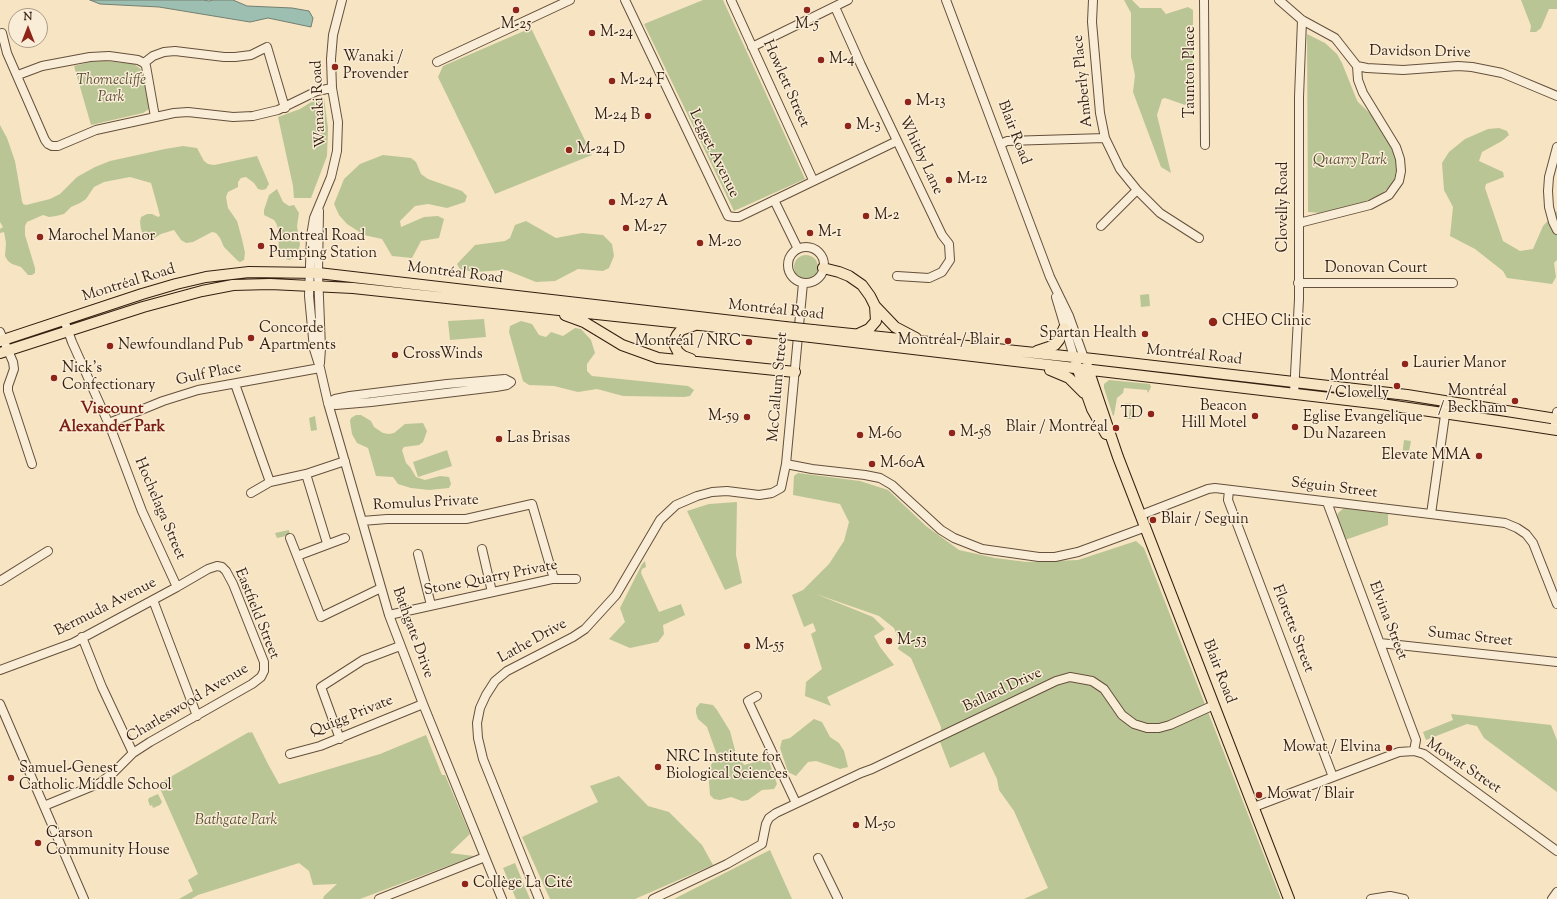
<!DOCTYPE html>
<html>
<head>
<meta charset="utf-8">
<style>
  body { margin:0 }
  #map { position:relative; width:1557px; height:899px; overflow:hidden; background:#f7e4c2; font-family:"Sorts Mill Goudy",serif }
  canvas { display:block }
  .north { position:absolute; left:8px; top:8px; width:40px; height:40px; box-sizing:border-box; background:#faedd7; border:1px solid #aa9a87; border-radius:50%; rotate:0deg; font-size:11px; font-weight:700; line-height:16px; text-align:center; color:#331e0f }
  .north::after { content:''; display:block; margin:auto; width:14px; height:18px; background:#8f2418; clip-path:polygon(50% 0,100% 100%,50% 72%,0 100%) }
</style>
</head>
<body>
<div id="map">
<canvas width="1557" height="899"></canvas>
<div class="north">N</div>
</div>
<script>
const c = document.querySelector('canvas').getContext('2d');
c.lineJoin = 'round';
function fill(path, color) { c.fillStyle = color; c.fill(path, 'evenodd'); }
const poly = rows => new Path2D(rows.map(r => 'M' + r).join(''));
function stroke(path, color, width, dash) { c.strokeStyle = color; c.lineWidth = width; c.lineCap = dash ? 'butt' : 'round'; c.setLineDash(dash || []); c.stroke(path); }
function label(font, color, halo, rows, align = 'center') {
  c.font = font + ' "Sorts Mill Goudy",serif'; c.lineWidth = 3; c.setLineDash([]); c.textBaseline = 'middle'; c.strokeStyle = halo; c.fillStyle = color; for (const [text, x, y, turn = 0] of rows) {
    c.save(); c.translate(x, y); c.rotate((+turn || 0) * Math.PI / 180); c.textAlign = isNaN(turn) ? turn : align; if (halo) c.strokeText(text, 0, 0); c.fillText(text, 0, 0); c.restore();
  }
}
const green = poly([
  [703,0,723,0,805,179,734,211,644,24],
  [1124,0,1132,0,1140,8,1161,8,1166,14,1188,7,1193,10,1193,100,1188,106,1165,98,1162,99,1157,115,1171,173,1161,167,1133,92,1135,75,1131,57,1131,13],
  [1521,0,1557,0,1557,9,1549,9,1541,28,1536,32,1530,32,1531,26],
  [531,28,592,155,495,194,438,77,443,66],
  [1307,34,1325,43,1337,54,1342,63,1356,98,1358,102,1379,122,1395,155,1398,164,1393,184,1380,195,1362,203,1320,213,1308,212],
  [106,61,134,64,142,70,149,109,143,113,91,125,74,66,90,62],
  [324,98,328,128,327,156,311,198,294,198,293,186,278,117,300,109,316,99],
  [0,125,7,138,15,161,22,201,23,204,26,205,50,199,60,194,77,177,95,167,110,161,165,149,183,146,197,148,204,161,208,164,214,165,257,156,269,184,266,189,262,190,258,189,254,183,246,177,241,178,238,182,238,187,228,192,226,197,228,208,237,221,242,239,245,253,244,260,240,262,238,261,224,247,220,238,216,233,212,232,193,242,186,243,181,240,174,230,161,234,153,239,147,239,143,235,141,229,140,222,141,217,147,214,152,214,158,217,160,216,158,208,151,183,130,177,104,182,94,187,86,199,80,203,71,207,64,214,56,216,49,217,43,215,27,222,25,226,25,235,35,268,35,273,32,275,28,275,21,267,12,264,8,261,5,256,6,243,4,232,0,233,0,229,3,227,0,222],
  [1499,128,1507,131,1509,135,1502,141,1482,152,1479,161,1503,172,1504,177,1486,184,1485,188,1503,241,1520,251,1533,249,1543,226,1557,211,1557,260,1554,263,1556,277,1552,284,1507,278,1503,271,1475,249,1450,236,1453,207,1444,190,1442,163,1449,152,1465,139,1488,129],
  [383,155,411,158,416,162,421,174,428,179,462,191,467,196,465,202,447,208,428,204,415,206,400,221,401,227,424,217,438,216,444,219,439,238,421,241,412,258,392,256,382,239,364,235,347,224,339,215,334,204,344,179,360,164],
  [277,189,283,202,289,206,294,205,299,213,297,226,300,245,296,257,289,260,286,259,284,254,279,254,278,228,276,223,274,220,264,215,264,210,269,195],
  [526,221,556,238,582,233,603,235,612,244,614,256,609,268,603,271,578,269,555,281,536,282,506,270,474,272,460,269,457,264,475,245,505,241,510,238,515,225],
  '794 267a12 12 0 1 1 24 0a12 12 0 1 1-24 0Z',
  [1149,294,1150,306,1141,307,1140,295],
  [484,319,486,337,450,340,448,321],
  [521,321,532,324,539,335,546,337,551,332,563,336,575,328,581,329,591,340,595,353,587,364,587,371,592,376,688,386,694,390,690,396,684,397,623,396,597,389,578,392,554,386,529,385,523,381,509,332,510,326],
  [1109,380,1150,384,1151,387,1148,393,1147,390,1124,388,1123,393,1117,398,1114,415,1113,416,1104,388,1104,384],
  [1125,403,1131,403,1135,407,1135,417,1133,419,1126,419,1124,417,1129,416,1130,406,1125,405],
  [356,415,361,415,371,421,374,427,383,433,389,434,394,433,405,424,423,423,427,431,423,442,419,445,404,447,402,450,406,463,410,467,416,477,425,480,440,476,449,477,451,484,449,488,429,490,411,488,398,484,393,477,376,476,368,448,357,443,352,434,350,421,351,418],
  [315,416,317,430,311,431,309,418],
  [1404,440,1411,441,1408,457,1402,456],
  [447,450,452,466,418,477,413,462],
  [798,473,860,481,888,490,926,526,959,550,995,558,1027,562,1078,560,1136,541,1144,548,1281,899,1024,899,1048,888,1014,811,999,790,997,779,984,752,950,768,940,742,941,727,911,658,898,649,900,643,894,628,879,616,816,594,873,617,885,629,874,636,880,647,894,665,827,697,831,706,805,696,806,682,822,669,811,634,816,631,813,623,804,627,792,595,803,590,829,564,844,541,849,522,840,504,793,495,794,476],
  [737,502,736,555,742,583,725,590,687,511,709,504],
  [1344,508,1388,514,1388,525,1345,540,1337,517,1338,513],
  [289,530,290,535,277,538,275,533],
  [645,561,646,567,642,569,641,573,659,612,681,604,685,615,663,625,664,634,658,642,630,648,609,639,625,622,620,608,642,564],
  [700,703,713,705,717,710,730,731,736,754,744,765,763,760,769,761,777,784,774,789,762,790,748,800,742,801,731,797,720,800,714,799,710,795,709,782,711,765,717,755,707,727,698,719,696,713,696,708],
  [1451,714,1551,725,1557,740,1557,792,1484,738,1477,726,1467,724,1426,740,1423,732,1453,720],
  [814,719,822,722,830,737,839,743,844,751,848,767,840,769,816,761,808,762,796,776,788,772,780,748,782,740,790,738],
  [249,732,250,733,252,732,268,764,279,784,380,754,426,735,442,775,445,775,470,834,450,853,474,856,360,899,323,899,324,896,337,884,313,885,309,871,299,863,198,895,191,899,179,899,193,891,188,880,198,874,158,784],
  [619,776,648,806,669,812,702,845,713,865,635,899,550,899,522,837,598,802,590,786],
  [158,794,162,802,160,805,153,808,152,805,150,806,148,800,149,798],
  [770,850,792,899,674,899],
  [515,863,530,899,516,899,503,868]
]);
const water = poly([
  [90,0,203,0,209,1,213,0,233,0,247,6,292,8,309,11,313,18,311,27,268,18,250,22,159,7,100,4,90,0]
]);
const minor = poly([
  [342,0,333,35,331,59,332,88,338,122,337,151,331,177,314,218,311,236,309,296,314,349,320,368,328,403,389,615,423,704,502,899],
  [625,0,728,216,734,217,739,217,897,141],
  [731,0,813,180],
  [946,0,1050,277,1069,316,1084,358],
  [1093,0,1092,22,1100,113,1105,138,1120,169,1137,190,1160,213,1199,238],
  [1204,0,1205,145],
  [1279,0,1302,20,1335,38,1357,66,1367,68,1403,70,1458,66,1472,67,1502,73,1557,96],
  [835,7,861,65,942,235,949,244,950,260,942,272,929,278,897,276],
  [2,33,7,53,45,140,48,144,52,146,58,146,96,130,174,113,188,112,233,117,253,116,278,110,317,91,332,88],
  [752,47,848,0],
  [437,62,570,0],
  [144,63,153,56,164,52,175,51,224,57,235,57,251,55,267,47,285,108],
  [18,75,42,66,90,57,109,56,138,60,144,63,146,66,155,117],
  [1001,144,1007,141,1105,138],
  [1557,147,1549,177,1548,191,1549,207,1553,222,1557,230],
  [774,200,798,249],
  [319,211,318,273,321,348,320,363],
  [1299,223,1370,205,1389,195,1399,181,1401,171,1400,159,1396,147,1363,93,1358,80,1357,66],
  [1101,226,1137,190],
  '788 265a18 18 0 1 1 36 0a18 18 0 1 1-36 0Z',
  [1298,283,1453,283],
  [1056,297,1074,357],
  [64,320,72,342,111,429,142,511,177,587],
  [0,332,13,362,14,369,8,386,8,391,32,464],
  [505,379,511,382,507,385,496,387,371,402,336,405,328,403,335,399,350,396,447,384,505,379],
  [235,384,270,482],
  [1294,394,1299,299,1299,97,1302,20],
  [109,423,163,401,198,390,320,368],
  [1554,430,1557,412],
  [786,464,812,469,865,475,880,478,892,485,941,530,954,538,982,549,1039,557,1055,557,1078,552,1146,527],
  [306,474,327,543],
  [1229,490,1228,500,1333,777],
  [251,493,270,482,306,474,345,461],
  [1327,502,1416,740,1414,751],
  [1431,514,1447,401],
  [1141,515,1208,489,1215,488,1505,523,1517,528,1526,534,1533,543,1557,604],
  [362,521,387,519,466,519,532,504,554,579],
  [290,538,321,617,381,588],
  [482,549,492,592],
  [418,554,431,605],
  [297,556,345,538],
  [0,581,48,551],
  [153,600,197,716],
  [389,615,552,579,576,579],
  [82,637,102,687,133,753],
  [1380,643,1557,662],
  [0,670,73,643,177,587,208,569,217,566,222,567,226,571,233,584,264,662,264,671,261,677,252,684,150,742,133,753,114,772,100,783,44,806],
  [757,696,748,701,796,803],
  [0,704,84,899],
  [340,739,321,687,363,660,400,646],
  [290,754,320,746,423,704],
  [1254,807,1399,752,1414,751,1424,754,1557,851],
  [818,858,838,899],
  [379,899,485,857],
  [539,899,483,759,478,738,477,723,480,708,486,695,495,681,507,671,573,637,585,629,616,595,660,520,676,505,697,496,712,492,727,491,759,495,772,493,781,488,786,464,803,283],
  [653,899,727,864,762,844,766,824,769,818,776,813,861,773,872,769,1056,681,1070,677,1092,681,1104,689,1122,715,1134,724,1147,728,1159,728,1170,725,1214,705],
  [1371,899,1390,896,1404,899],
  [1552,899,1557,892]
]);
const major = poly([
  [823,268,839,272,849,276,862,285,870,296,875,306,876,321,869,329,858,334],
  [875,306,895,327,916,338],
  [565,315,584,322,622,345,658,358,795,372],
  [813,330,1093,359,1407,395,1557,419],
  [811,337,1381,404,1505,422,1557,430],
  [0,341,142,294,176,284,206,277,249,272,318,273,785,327],
  [1037,351,1055,345,1059,340,1064,328],
  [0,353,143,307,202,291,233,285,270,284,353,288,784,334],
  [691,359,683,356,678,352,675,346,675,339,677,335,681,330,695,325],
  [1076,364,1092,409,1106,434],
  [1087,366,1118,457,1289,899],
  [1050,370,1069,378,1084,393]
]);
const majorBridge = poly([
  [785,327,813,330],
  [784,334,811,337]
]);
const markers = [
  [516,10,4,"#8f2418"],
  [807,10,4,"#8f2418"],
  [592,33,4,"#8f2418"],
  [821,60,4,"#8f2418"],
  [335,67,4,"#8f2418"],
  [612,81,4,"#8f2418"],
  [908,102,4,"#8f2418"],
  [648,116,4,"#8f2418"],
  [848,126,4,"#8f2418"],
  [569,150,4,"#8f2418"],
  [949,180,4,"#8f2418"],
  [612,202,4,"#8f2418"],
  [866,216,4,"#8f2418"],
  [626,228,4,"#8f2418"],
  [810,233,4,"#8f2418"],
  [40,237,4,"#8f2418"],
  [700,243,4,"#8f2418"],
  [261,246,4,"#8f2418"],
  [1213,322,5,"#8f2418"],
  [1145,334,4,"#8f2418"],
  [251,338,4,"#8f2418"],
  [1008,341,4,"#8f2418"],
  [749,342,4,"#8f2418"],
  [110,346,4,"#8f2418"],
  [395,355,4,"#8f2418"],
  [1405,364,4,"#8f2418"],
  [54,378,4,"#8f2418"],
  [1397,386,4,"#8f2418"],
  [1515,401,4,"#8f2418"],
  [1151,414,4,"#8f2418"],
  [1255,416,4,"#8f2418"],
  [747,417,4,"#8f2418"],
  [1295,427,4,"#8f2418"],
  [1116,428,4,"#8f2418"],
  [952,433,4,"#8f2418"],
  [860,435,4,"#8f2418"],
  [499,439,4,"#8f2418"],
  [1479,456,4,"#8f2418"],
  [872,464,4,"#8f2418"],
  [1153,520,4,"#8f2418"],
  [889,641,4,"#8f2418"],
  [747,646,4,"#8f2418"],
  [1389,748,4,"#8f2418"],
  [658,767,4,"#8f2418"],
  [11,778,4,"#8f2418"],
  [1259,795,4,"#8f2418"],
  [856,825,4,"#8f2418"],
  [38,843,4,"#8f2418"],
  [465,884,4,"#8f2418"]
];
const poiNames = [
  ["M-25",516,25,"center"],
  ["M-5",807,25,"center"],
  ["M-24",600,33],
  ["Wanaki /",343,58],
  ["Provender",343,75],
  ["M-4",829,60],
  ["M-24 F",620,81],
  ["M-13",916,102],
  ["M-24 B",640,116,"right"],
  ["M-3",856,126],
  ["M-24 D",577,150],
  ["M-12",957,180],
  ["M-27 A",620,202],
  ["M-2",874,216],
  ["M-27",634,228],
  ["M-1",818,233],
  ["Marochel Manor",48,237],
  ["Montreal Road",269,237],
  ["Pumping Station",269,254],
  ["M-20",708,243],
  ["CHEO Clinic",1222,322],
  ["Concorde",259,329],
  ["Apartments",259,346],
  ["Spartan Health",1137,334,"right"],
  ["Montréal / Blair",1000,341,"right"],
  ["Montréal / NRC",741,342,"right"],
  ["Newfoundland Pub",118,346],
  ["CrossWinds",403,355],
  ["Laurier Manor",1413,364],
  ["Nick's",62,369],
  ["Confectionary",62,386],
  ["Montréal",1389,377,"right"],
  ["/ Clovelly",1389,394,"right"],
  ["Montréal",1507,392,"right"],
  ["/ Beckham",1507,409,"right"],
  ["Beacon",1247,407,"right"],
  ["Hill Motel",1247,424,"right"],
  ["TD",1143,414,"right"],
  ["M-59",739,417,"right"],
  ["Eglise Evangelique",1303,418],
  ["Du Nazareen",1303,435],
  ["Blair / Montréal",1108,428,"right"],
  ["M-58",960,433],
  ["M-60",868,435],
  ["Las Brisas",507,439],
  ["Elevate MMA",1471,456,"right"],
  ["M-60A",880,464],
  ["Blair / Seguin",1161,520],
  ["M-53",897,641],
  ["M-55",755,646],
  ["Mowat / Elvina",1381,748,"right"],
  ["NRC Institute for",666,758],
  ["Biological Sciences",666,775],
  ["Samuel-Genest",19,769],
  ["Catholic Middle School",19,786],
  ["Mowat / Blair",1267,795],
  ["M-50",864,825],
  ["Carson",46,834],
  ["Community House",46,851],
  ["Collège La Cité",473,884]
];
const streetNames = [
  ["Davidson Drive",1420,53,1],
  ["Taunton Place",1191,72,-90],
  ["Amberly Place",1084,81,-96],
  ["Howlett Street",785,84,66],
  ["Wanaki Road",320,104,-93],
  ["Blair Road",1013,133,69],
  ["Legget Avenue",713,154,64],
  ["Whitby Lane",920,156,65],
  ["Clovelly Road",1284,207,-90],
  ["Donovan Court",1376,269],
  ["Montréal Road",455,274,7],
  ["Montréal Road",129,284,-17],
  ["Montréal Road",776,311,6],
  ["Montréal Road",1194,356,6],
  ["Gulf Place",209,375,-12],
  ["McCallum Street",779,387,-85],
  ["Séguin Street",1334,489,7],
  ["Romulus Private",426,504,-3],
  ["Hochelaga Street",159,509,67],
  ["Stone Quarry Private",491,579,-11],
  ["Bermuda Avenue",106,608,-27],
  ["Eastfield Street",256,614,68],
  ["Elvina Street",1387,621,69],
  ["Florette Street",1292,629,69],
  ["Bathgate Drive",412,633,70],
  ["Sumac Street",1470,638,6],
  ["Lathe Drive",533,642,-29],
  ["Blair Road",1218,672,69],
  ["Ballard Drive",1003,691,-25],
  ["Charleswood Avenue",188,704,-31],
  ["Quigg Private",352,717,-22],
  ["Mowat Street",1463,767,34]
];
const parkNames = [
  ["Thornecliffe",111,81],
  ["Park",111,98],
  ["Quarry Park",1350,161],
  ["Bathgate Park",236,821]
];
const neighbourhoodNames = [
  ["Viscount",112,410],
  ["Alexander Park",112,428]
];
fill(green, '#bac595');
fill(water, '#9dbfb1');
stroke(water, '#737f70', 1);
stroke(minor, '#64503c', 10);
stroke(major, '#331e0f', 12);
stroke(minor, '#faedd7', 8);
stroke(major, '#f7e4c2', 10);
stroke(majorBridge, '#331e0f', 12, []);
stroke(majorBridge, '#f7e4c2', 10);
for (const [x, y, r, color] of markers) { const dot = new Path2D(); dot.arc(x, y, r, 0, 2 * Math.PI); c.fillStyle = color; c.fill(dot); stroke(dot, '#faedd7', 1.5); }
label('15px', '#331e0f', '#faedd7', poiNames, 'left');
label('15px', '#331e0f', '#faedd7', streetNames);
label('italic 15px', '#5c5037', '#faedd7', parkNames);
label('bold 16px', '#7a1f14', '#faedd7', neighbourhoodNames);
</script>
</body>
</html>
